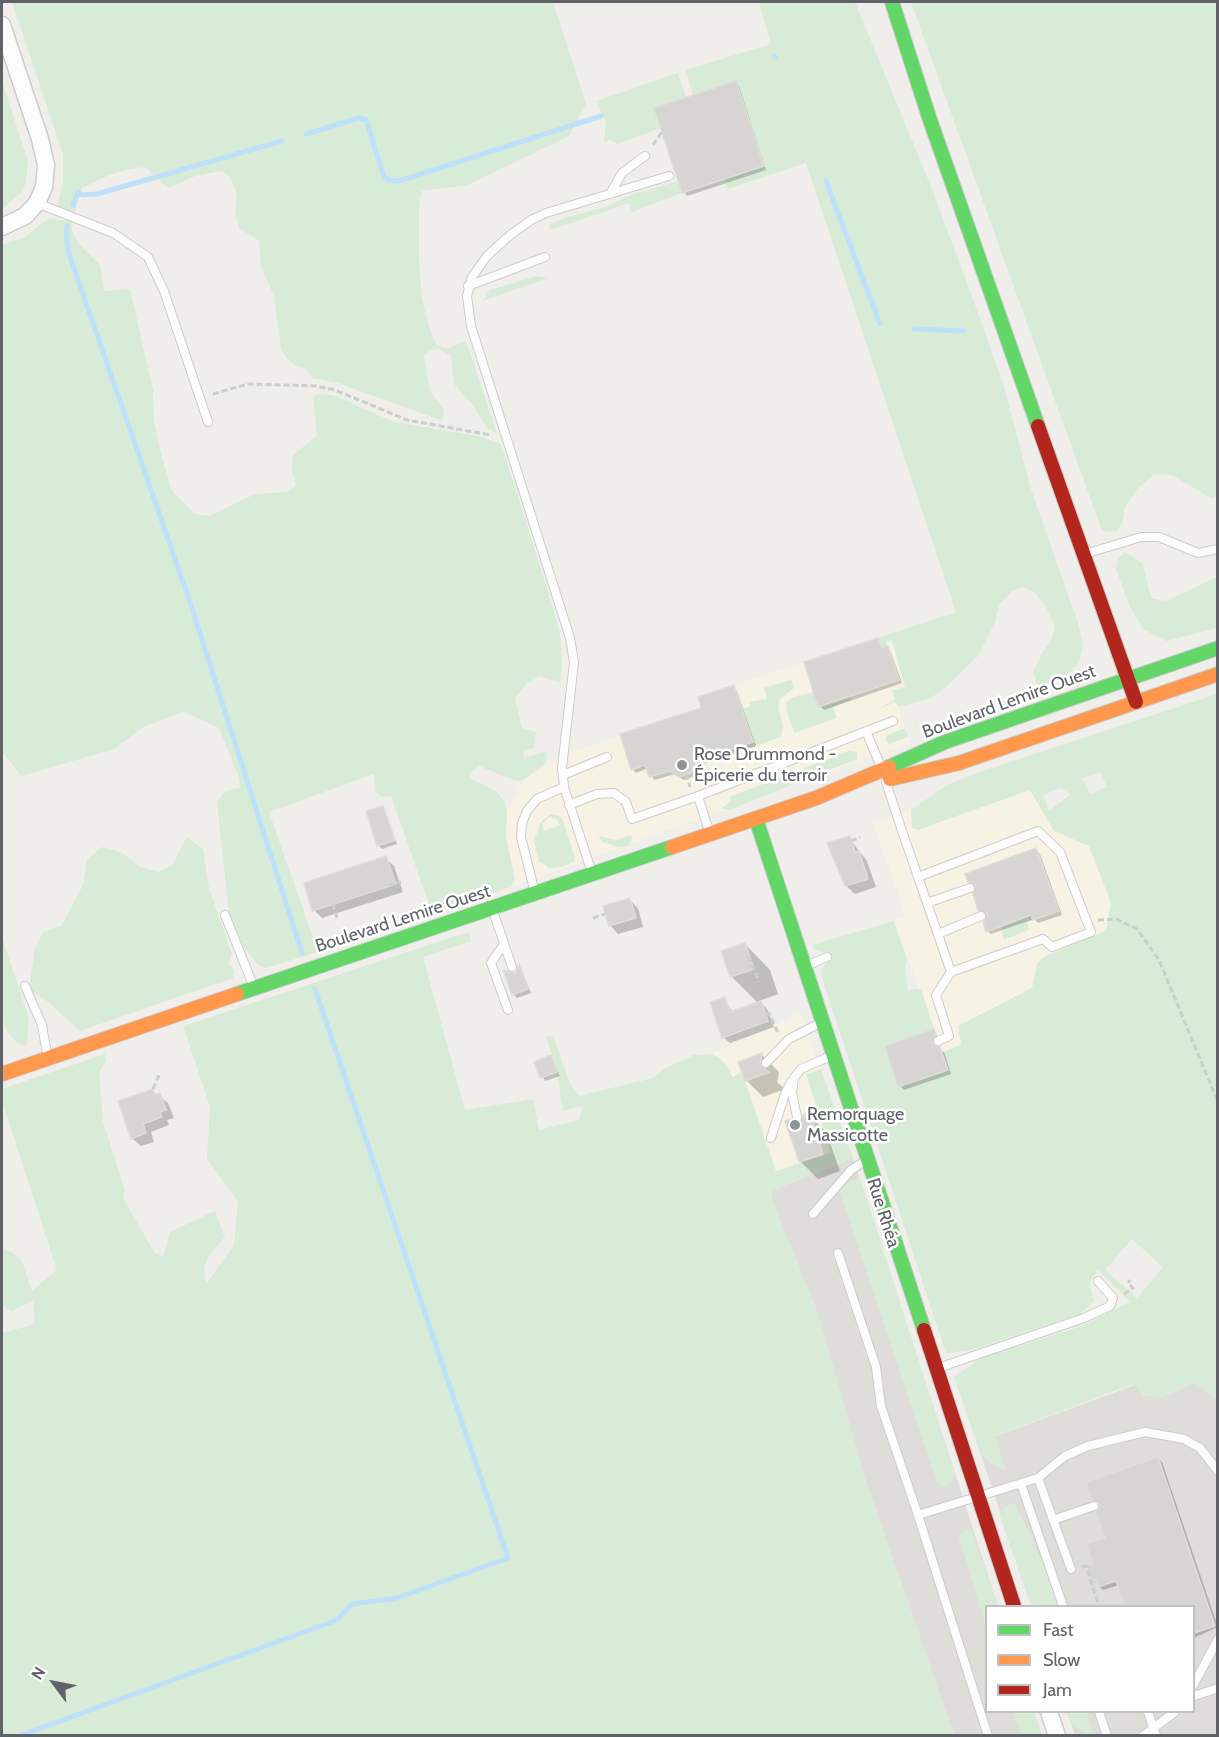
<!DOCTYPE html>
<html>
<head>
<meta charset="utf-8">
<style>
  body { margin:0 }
  #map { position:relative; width:1219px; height:1737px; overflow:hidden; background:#efeeea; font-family:Cabin,sans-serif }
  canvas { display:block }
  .frame { position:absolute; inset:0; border:3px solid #5f6368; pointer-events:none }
  .legend { position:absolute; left:985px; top:1605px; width:210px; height:108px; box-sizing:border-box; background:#fff; border:2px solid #bfc1c3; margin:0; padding:8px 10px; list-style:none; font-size:18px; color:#5f6368 }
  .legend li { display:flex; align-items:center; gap:12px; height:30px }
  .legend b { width:30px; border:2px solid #bfc1c3 }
  .north { position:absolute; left:24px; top:1653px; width:60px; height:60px; -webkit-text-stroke:4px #fff; paint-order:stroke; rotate:302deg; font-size:16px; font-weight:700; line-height:24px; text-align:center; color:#5f6368 }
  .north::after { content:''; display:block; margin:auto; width:21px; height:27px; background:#5f6368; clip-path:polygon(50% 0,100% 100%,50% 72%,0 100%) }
</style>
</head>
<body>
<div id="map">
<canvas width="1219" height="1737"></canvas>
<div class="frame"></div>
<ul class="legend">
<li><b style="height:8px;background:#63d668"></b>Fast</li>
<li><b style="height:8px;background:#ff974d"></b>Slow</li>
<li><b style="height:8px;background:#b3261e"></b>Jam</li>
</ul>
<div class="north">N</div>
</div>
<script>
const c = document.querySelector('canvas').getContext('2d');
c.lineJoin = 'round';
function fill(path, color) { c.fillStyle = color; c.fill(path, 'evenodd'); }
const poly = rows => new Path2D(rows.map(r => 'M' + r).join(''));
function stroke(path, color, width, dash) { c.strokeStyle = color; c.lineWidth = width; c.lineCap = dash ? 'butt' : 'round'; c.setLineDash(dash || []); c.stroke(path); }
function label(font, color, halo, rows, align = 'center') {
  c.font = font + ' Cabin,sans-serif'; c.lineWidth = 5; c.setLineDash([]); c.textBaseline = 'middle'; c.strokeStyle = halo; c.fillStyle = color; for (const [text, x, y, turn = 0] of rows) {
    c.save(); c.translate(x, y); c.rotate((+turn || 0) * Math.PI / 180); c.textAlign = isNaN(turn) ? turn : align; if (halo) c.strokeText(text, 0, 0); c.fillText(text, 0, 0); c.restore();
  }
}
const commercial = poly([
  [890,634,904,675,905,687,893,690,910,743,511,887,515,880,505,828,507,811,524,780,564,755,701,708,698,697],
  [947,785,1030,790,1054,831,1089,846,1111,903,1107,931,1046,956,1037,964,1032,988,958,1025,962,1044,948,1070,898,1087,885,1046,934,1029,894,921,906,916,873,824,911,810],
  [801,1013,853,1158,773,1190,723,1061,712,1054]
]);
const industrial = poly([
  [853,1158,998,1606,986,1606,986,1712,1034,1712,1042,1735,954,1735,864,1476,818,1314,771,1198,773,1190],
  [1192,1364,1217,1386,1217,1735,1075,1735,1067,1712,1194,1712,1194,1606,1031,1606,977,1443]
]);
const green = poly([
  [12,2,553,2,586,104,569,136,468,185,422,191,419,205,419,261,422,299,428,323,436,344,446,349,466,341,497,434,487,428,472,404,454,384,451,356,440,349,430,350,424,356,430,391,444,410,443,421,338,383,312,378,306,368,296,366,286,358,281,348,274,296,261,266,259,241,239,228,235,211,237,195,230,177,222,171,195,176,168,188,145,167,129,169,109,175,82,188,74,214,64,210,58,204,63,180,63,155],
  [759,2,855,2,930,184,973,299,1003,383,1031,489,1079,626,1083,646,1079,662,1070,674,1055,680,1038,686,1033,673,1041,655,1052,639,1055,626,1046,607,1035,593,1023,587,1012,591,1000,603,994,625,978,656,946,687,931,698,898,707,896,702,878,709,895,699,892,690,905,687,892,640,886,642,888,646,881,648,878,638,956,612,806,163,727,189,724,177,736,81,693,95,686,70,771,44],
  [911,2,1217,2,1218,495,1212,499,1172,475,1154,474,1137,489,1125,507,1122,524,1117,531,1106,532,1101,528],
  [678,73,686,97,654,108,661,128,618,144,610,140,604,142,606,123,596,101],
  [2,81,28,161,26,182,21,193,2,209],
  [678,181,682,193,632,212,629,203,551,230,549,225,562,219,611,205,628,196],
  [49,218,72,222,71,228,79,244,100,265,104,291,130,289,153,390,154,421,161,454,172,491,195,514,209,516,255,494,288,492,296,485,292,470,293,455,317,436,313,397,319,394,333,395,394,422,482,437,501,444,552,604,560,635,562,663,560,683,540,676,526,684,515,698,522,728,536,732,534,748,523,750,524,757,547,752,545,763,524,780,516,781,479,766,471,772,469,778,497,792,504,801,507,811,506,837,515,881,511,887,432,913,391,796,382,797,375,791,374,774,269,812,318,952,266,968,258,965,244,947,229,915,217,802,225,791,240,788,238,775,219,728,184,712,145,726,114,749,21,776,4,754,2,754,2,245,25,237],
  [537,276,548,278,483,301,490,290],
  [1125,552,1143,564,1151,598,1166,601,1217,577,1217,628,1166,641,1143,629,1130,607,1116,569,1118,559],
  [791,680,794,688,780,699,778,707,783,725,781,737,723,757,721,753,753,742,742,709,750,706,749,702,767,699,764,688],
  [813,692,819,707,850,696,851,700,833,707,837,718,794,733,786,709,787,702,794,697],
  [1217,694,1217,1400,1195,1383,1163,1397,1143,1396,1133,1384,995,1436,1006,1471,991,1464,980,1453,954,1377,979,1359,1082,1326,1130,1302,1098,1270,1089,1283,1094,1301,1080,1314,968,1351,946,1353,821,975,822,968,831,959,828,954,815,950,812,945,894,921,907,960,905,970,908,990,921,989,934,1029,885,1046,898,1086,948,1070,942,1053,961,1044,958,1026,1032,988,1037,964,1046,956,1106,931,1111,903,1089,846,1054,831,1030,790,918,830,912,828,911,810,947,785,971,775],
  [1100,772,1107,787,1090,794,1082,778],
  [1060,788,1071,794,1049,811,1043,795],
  [1132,1239,1163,1267,1137,1298,1105,1270],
  [905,728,908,737,889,744,886,740,887,735],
  [849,751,857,752,857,759,729,810,722,808,731,801,729,797],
  [551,814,558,815,563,820,575,858,574,862,565,866,550,869,539,861,534,841,541,822],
  [549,817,556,819,560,825,544,831,542,824],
  [595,832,598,836,615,840,631,835,632,840,628,846,619,847,603,842],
  [187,837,203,849,209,888,232,954,229,964,234,971,233,978,80,1031,47,1001,29,989,35,947,43,933,62,925,83,885,87,859,102,847,121,852,140,867,158,872,172,865],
  [1031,915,1033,920,1027,923,1029,930,1004,940,1001,926],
  [468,932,471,941,423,957,465,1110,533,1099,539,1130,579,1120,583,1106,563,1111,557,1072,546,1036,553,1036,570,1083,579,1096,653,1078,666,1068,694,1055,712,1054,723,1061,733,1077,742,1072,776,1171,831,1153,806,1074,821,1069,853,1158,773,1190,771,1198,818,1314,864,1476,954,1735,2,1735,2,1333,35,1324,33,1300,11,1311,2,1305,2,1249,12,1252,22,1261,32,1291,57,1270,2,1101,2,1089,105,1054,106,1061,99,1072,103,1122,125,1190,123,1198,154,1252,163,1257,170,1232,215,1211,225,1237,209,1256,204,1268,206,1284,234,1245,238,1201,207,1159,210,1107,183,1026],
  [2,937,29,1019,26,1047,16,1042,6,1030,2,1017],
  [860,1178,955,1474,950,1483,944,1486,937,1482,840,1193,842,1185],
  [1015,1503,1051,1581,1059,1606,1031,1606,1000,1517,1005,1506],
  [964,1531,972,1531,998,1606,986,1606,986,1626,958,1535],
  [1013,1712,1034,1712,1042,1735,1021,1735],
  [1067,1712,1086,1712,1094,1735,1085,1734,1071,1724]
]);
const shadow = poly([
  [735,83,739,86,766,170,687,196,684,192],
  [877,640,883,649,887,648,891,652,902,683,824,710,820,706],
  [733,687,737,691,756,746,700,765,695,776,684,780,675,774,654,780,648,768,636,773,632,769,703,709],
  [383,807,397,844,382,849,378,845],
  [849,838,867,861,876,887,855,894,846,886,829,844],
  [1036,850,1040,854,1062,915,1038,923,1034,919,991,934,987,931,988,915,980,909,977,887,969,881],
  [385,858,394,866,403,892,322,918,314,910],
  [630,900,638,908,643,927,618,934,610,925],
  [745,944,770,970,778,994,759,1001,767,1009,774,1027,730,1043,723,1037,724,999,733,1013,759,1004,731,976],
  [520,966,531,993,517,998,513,994,515,974],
  [934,1031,939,1039,936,1046,944,1052,951,1074,904,1090,900,1086],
  [762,1055,779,1072,777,1082,785,1089,763,1097,746,1080,740,1063],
  [551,1057,560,1076,545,1081,536,1062],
  [152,1091,168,1103,174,1118,167,1120,169,1125,151,1132,154,1142,141,1146,132,1138],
  [809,1114,826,1132,840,1171,818,1179,800,1161,800,1125],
  [1158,1459,1162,1462,1218,1627,1194,1638,1194,1606,1127,1606,1119,1585,1103,1590,1094,1581,1103,1579,1094,1565,1107,1539]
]);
const stream = poly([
  [774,56,775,58],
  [306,134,359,118,366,120,384,177,391,181,399,181,601,116],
  [826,181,880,324],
  [73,205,78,192,82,195,97,194,282,141],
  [67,226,66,234,69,254,190,602,302,953],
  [914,329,964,331],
  [19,1736,337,1620,352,1604,397,1598,508,1558,315,989]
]);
const building = poly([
  [736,81,764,166,682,193,654,108,736,81],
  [878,638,881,648,888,646,899,680,818,707,804,662,878,638],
  [734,685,753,742,697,761,691,773,679,777,670,771,649,777,645,765,631,770,620,734,701,708,698,697,734,685],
  [383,806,395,840,377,846,366,811,383,806],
  [850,836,855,852,859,851,868,879,845,886,827,843,850,836],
  [1036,848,1059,911,1033,920,1031,915,986,932,983,922,987,914,978,910,973,894,976,885,968,882,965,874,1036,848],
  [386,856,396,884,312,911,304,883,386,856],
  [630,898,636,918,609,926,603,906,630,898],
  [745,943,754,969,730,977,721,951,745,943],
  [519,964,528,989,512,995,503,970,515,973,519,964],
  [725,997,730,1012,761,1001,768,1021,722,1038,710,1002,725,997],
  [934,1029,936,1035,932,1043,940,1047,948,1070,898,1087,885,1046,934,1029],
  [762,1053,760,1065,769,1072,745,1081,738,1062,762,1053],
  [551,1055,557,1072,540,1078,534,1062,551,1055],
  [153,1089,155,1095,160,1093,166,1110,160,1112,162,1117,143,1124,146,1133,131,1139,118,1101,153,1089],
  [810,1113,823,1154,799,1162,785,1121,791,1119,799,1123,803,1115,810,1113],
  [1158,1457,1215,1626,1194,1633,1194,1606,1125,1606,1116,1581,1098,1587,1095,1579,1091,1581,1086,1566,1093,1564,1086,1544,1105,1538,1096,1512,1100,1505,1092,1500,1086,1482,1158,1457]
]);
const path = poly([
  [653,145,662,132],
  [213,394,248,384,316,386,335,390,407,420,491,435],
  [686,774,690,787],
  [851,841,860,837],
  [389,886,401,882],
  [333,904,337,918],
  [593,918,605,914],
  [1098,920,1116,919,1137,929,1159,960,1218,1102],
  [749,956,759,982],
  [766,1014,769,1013,778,1033],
  [153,1089,160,1073],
  [1124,1294,1133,1288,1128,1283,1130,1280],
  [1082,1567,1086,1566,1099,1606]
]);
const lane = poly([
  [610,194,622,173,645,156],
  [37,203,113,233,148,257,164,291,208,422],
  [468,286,545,257],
  [1088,553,1141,537,1159,537,1198,553,1218,549],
  [866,731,881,767],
  [563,775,607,757],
  [886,782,901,828,951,972,1043,939,1052,947,1091,932,1060,852,1038,831,918,877],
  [569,805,597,794,614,793,626,802,632,819,698,796],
  [709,831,698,796,893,721],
  [591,870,564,787,562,768,574,662,570,638,471,326,467,296,472,277,487,256,509,236,531,220,546,213,669,176],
  [534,889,521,837,522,823,527,811,537,799,564,787],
  [927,903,970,888],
  [493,911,512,967],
  [225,915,253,985],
  [938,934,981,916],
  [504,944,491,963,508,1010],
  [806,966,827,957],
  [25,986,42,1025,47,1054],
  [938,1041,949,1036,936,995,951,972],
  [766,1063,789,1039,820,1023],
  [797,1117,792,1093,794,1078,801,1069,831,1056],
  [771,1138,785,1094,791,1082],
  [813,1214,851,1170,865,1161],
  [838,1253,876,1367,881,1406,918,1515],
  [938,1368,1084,1318,1110,1306,1113,1298,1098,1281],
  [1038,1478,1065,1456,1088,1446,1145,1432,1184,1439,1200,1448,1218,1471],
  [1021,1484,1063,1606],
  [1053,1520,1094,1506],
  [1194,1684,1218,1639],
  [1194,1696,1218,1688],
  [1099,1712,1107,1736],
  [1148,1712,1156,1736],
  [988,1736,918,1515,1038,1478,1071,1569],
  [1143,1736,1175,1712]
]);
const street = poly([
  [2,25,40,139,46,165,44,187,37,203,25,216,2,227],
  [1049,1712,1057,1736]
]);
const fast = poly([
  [892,2,930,120,1038,426],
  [889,767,945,742,1218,648],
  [756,819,924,1330],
  [237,994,672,847]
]);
const slow = poly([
  [890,779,959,763,1218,674],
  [672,847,816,798,889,767],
  [2,1074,237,994]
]);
const jam = poly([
  [1038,426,1136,702],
  [924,1330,1014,1606]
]);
const markers = [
  [682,765,6,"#919496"],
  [795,1125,6,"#919496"]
];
const streetNames = [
  ["Boulevard Lemire Ouest",1009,702,-20],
  ["Boulevard Lemire Ouest",403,919,-18],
  ["Rue Rhéa",883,1213,72]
];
const poiNames = [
  ["Rose Drummond -",694,755],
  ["Épicerie du terroir",694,776],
  ["Remorquage",807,1115],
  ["Massicotte",807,1136]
];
fill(commercial, '#f7f3e4');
fill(industrial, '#dfddda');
fill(green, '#d8ebd6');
fill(shadow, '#0003');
stroke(stream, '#bfe0f9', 5);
fill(building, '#d6d5d3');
stroke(building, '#deddd9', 1.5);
stroke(lane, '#cbcccc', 10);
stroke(street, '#cbcccc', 19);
stroke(fast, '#cacacb', 16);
stroke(slow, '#cacacb', 16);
stroke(jam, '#cacacb', 16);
stroke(path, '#cacfcc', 3, [6, 3]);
stroke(lane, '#fdfcfc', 8);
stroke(street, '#fdfcfc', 16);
stroke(fast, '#63d668', 14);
stroke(slow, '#ff974d', 14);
stroke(jam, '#b3261e', 14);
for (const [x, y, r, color] of markers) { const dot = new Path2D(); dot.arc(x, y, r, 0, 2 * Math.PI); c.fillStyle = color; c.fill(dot); stroke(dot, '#fff', 2); }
label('18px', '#5f6368', '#fff', streetNames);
label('18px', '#5f6368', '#fff', poiNames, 'left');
</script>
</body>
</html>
